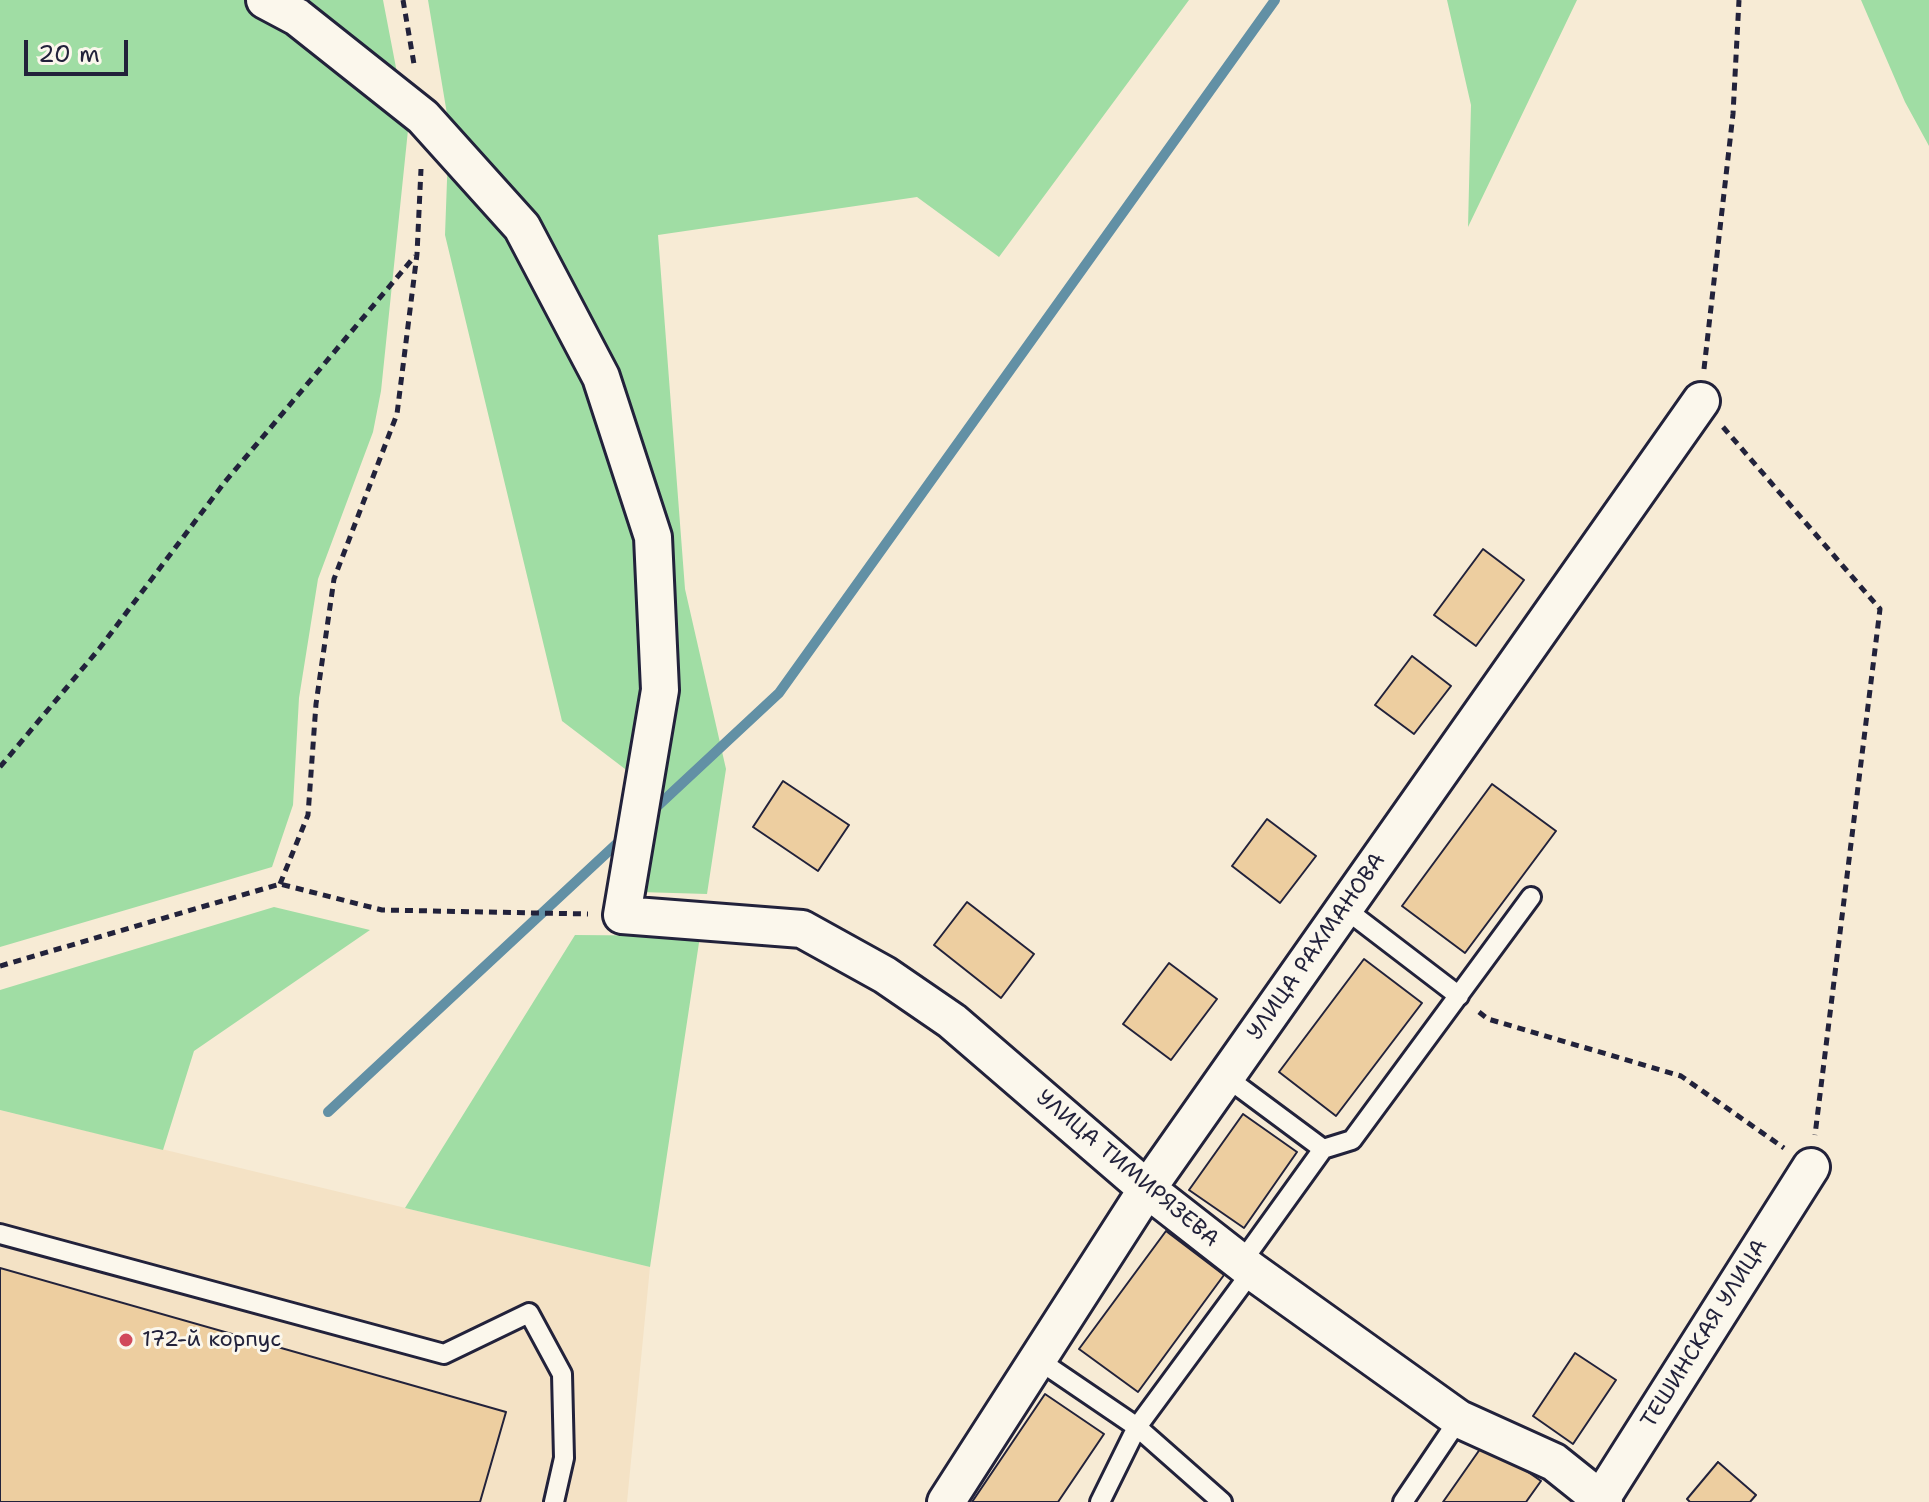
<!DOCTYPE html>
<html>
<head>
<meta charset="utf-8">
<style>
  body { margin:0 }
  #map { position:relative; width:1929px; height:1502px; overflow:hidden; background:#f7ebd5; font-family:"Shantell Sans",sans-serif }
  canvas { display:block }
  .scale { position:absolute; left:24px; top:40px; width:104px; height:36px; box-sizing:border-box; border:4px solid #22223b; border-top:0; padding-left:10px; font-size:24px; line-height:28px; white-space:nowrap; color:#22223b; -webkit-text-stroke:6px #fbf7ec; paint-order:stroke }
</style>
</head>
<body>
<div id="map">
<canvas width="1929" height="1502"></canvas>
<div class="scale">20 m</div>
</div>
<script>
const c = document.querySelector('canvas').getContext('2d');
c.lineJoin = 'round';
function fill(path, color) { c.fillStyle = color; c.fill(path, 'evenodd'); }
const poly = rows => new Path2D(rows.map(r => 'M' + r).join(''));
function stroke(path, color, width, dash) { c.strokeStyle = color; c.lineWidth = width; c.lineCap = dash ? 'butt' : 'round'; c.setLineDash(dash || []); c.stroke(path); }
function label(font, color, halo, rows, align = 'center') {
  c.font = font + ' "Shantell Sans",sans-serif'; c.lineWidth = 6; c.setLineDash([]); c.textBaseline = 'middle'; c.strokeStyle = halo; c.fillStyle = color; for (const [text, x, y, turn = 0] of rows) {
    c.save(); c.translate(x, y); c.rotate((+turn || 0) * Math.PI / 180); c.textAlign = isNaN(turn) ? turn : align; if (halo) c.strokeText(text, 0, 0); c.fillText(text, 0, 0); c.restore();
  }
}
const built = poly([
  [0,1110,650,1267,627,1502,0,1502]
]);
const green = poly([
  [0,0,383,0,408,130,381,391,373,432,318,579,299,698,293,805,272,867,0,947],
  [428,0,1189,0,999,257,917,197,658,235,685,589,726,769,707,894,606,891,629,772,562,721,445,235,449,126],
  [1447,0,1577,0,1468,227,1471,105],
  [1861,0,1929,0,1929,146,1905,102],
  [274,907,370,930,194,1051,163,1150,0,1110,0,990],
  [575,935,700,936,650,1267,405,1208]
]);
const stream = poly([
  [649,814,779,693,1275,0],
  [328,1112,625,836]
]);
const building = poly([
  [1483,549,1524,580,1476,646,1434,615,1483,549],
  [1412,656,1451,686,1414,734,1375,705,1412,656],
  [783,781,849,825,818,871,753,827,783,781],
  [1492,784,1556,831,1465,953,1402,906,1492,784],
  [1267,819,1316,856,1280,903,1232,866,1267,819],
  [967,902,1034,954,1001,998,934,945,967,902],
  [1364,959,1422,1003,1336,1116,1279,1072,1364,959],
  [1169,963,1217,999,1171,1060,1123,1024,1169,963],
  [1243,1114,1297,1152,1244,1228,1189,1190,1243,1114],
  [1166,1231,1224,1275,1138,1392,1079,1349,1166,1231],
  [0,1268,506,1412,480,1502,0,1502,0,1268],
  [1575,1353,1616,1380,1573,1444,1533,1416,1575,1353],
  [1045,1394,1104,1434,1058,1502,972,1502,1045,1394],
  [1485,1442,1541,1481,1526,1502,1443,1502,1485,1442],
  [1718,1462,1756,1495,1750,1502,1690,1502,1687,1499,1718,1462]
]);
const path = poly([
  [403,0,414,64],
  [1704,369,1733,114,1739,0],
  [1723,427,1880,609,1815,1135],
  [0,767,99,649,224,483,415,256],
  [280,884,308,815,316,704,334,579,397,414,417,254,421,169],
  [0,966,280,884,382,910,588,914],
  [1479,1012,1488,1019,1681,1076,1784,1148]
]);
const lane = poly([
  [1344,908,1459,996],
  [1226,1077,1323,1149],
  [0,1234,444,1354,529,1313,562,1374,564,1458,554,1502],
  [1241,1263,1323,1149,1352,1140,1531,897],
  [1037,1359,1137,1427,1222,1502],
  [1100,1502,1137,1427,1252,1271],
  [1403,1502,1459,1419]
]);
const street = poly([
  [265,0,297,17,423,117,522,227,601,377,653,537,660,690,622,915,802,929,885,975,952,1021,1147,1189,1252,1271,1459,1419,1554,1462,1604,1502],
  [946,1502,1147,1189,1701,401],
  [1599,1502,1811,1167]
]);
const markers = [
  [126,1340,8,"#d1495b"]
];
const streetNames = [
  ["УЛИЦА РАХМАНОВА",1317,947,-55],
  ["УЛИЦА ТИМИРЯЗЕВА",1127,1169,40],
  ["ТЕШИНСКАЯ УЛИЦА",1705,1334,-58]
];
const poiNames = [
  ["172-й корпус",142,1340]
];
fill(built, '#f4e2c5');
fill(green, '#a0dda4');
stroke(stream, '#6290a5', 10);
fill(building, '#edcea0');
stroke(building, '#22223b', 2);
stroke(lane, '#22223b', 24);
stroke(street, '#22223b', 42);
stroke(path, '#22223b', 5, [8, 6]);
stroke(lane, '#fbf7ec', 18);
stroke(street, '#fbf7ec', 36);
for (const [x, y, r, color] of markers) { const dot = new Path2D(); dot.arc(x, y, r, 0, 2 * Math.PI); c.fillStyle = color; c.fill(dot); stroke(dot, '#fbf7ec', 3); }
label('22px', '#22223b', '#fbf7ec', streetNames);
label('22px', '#22223b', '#fbf7ec', poiNames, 'left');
</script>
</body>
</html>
